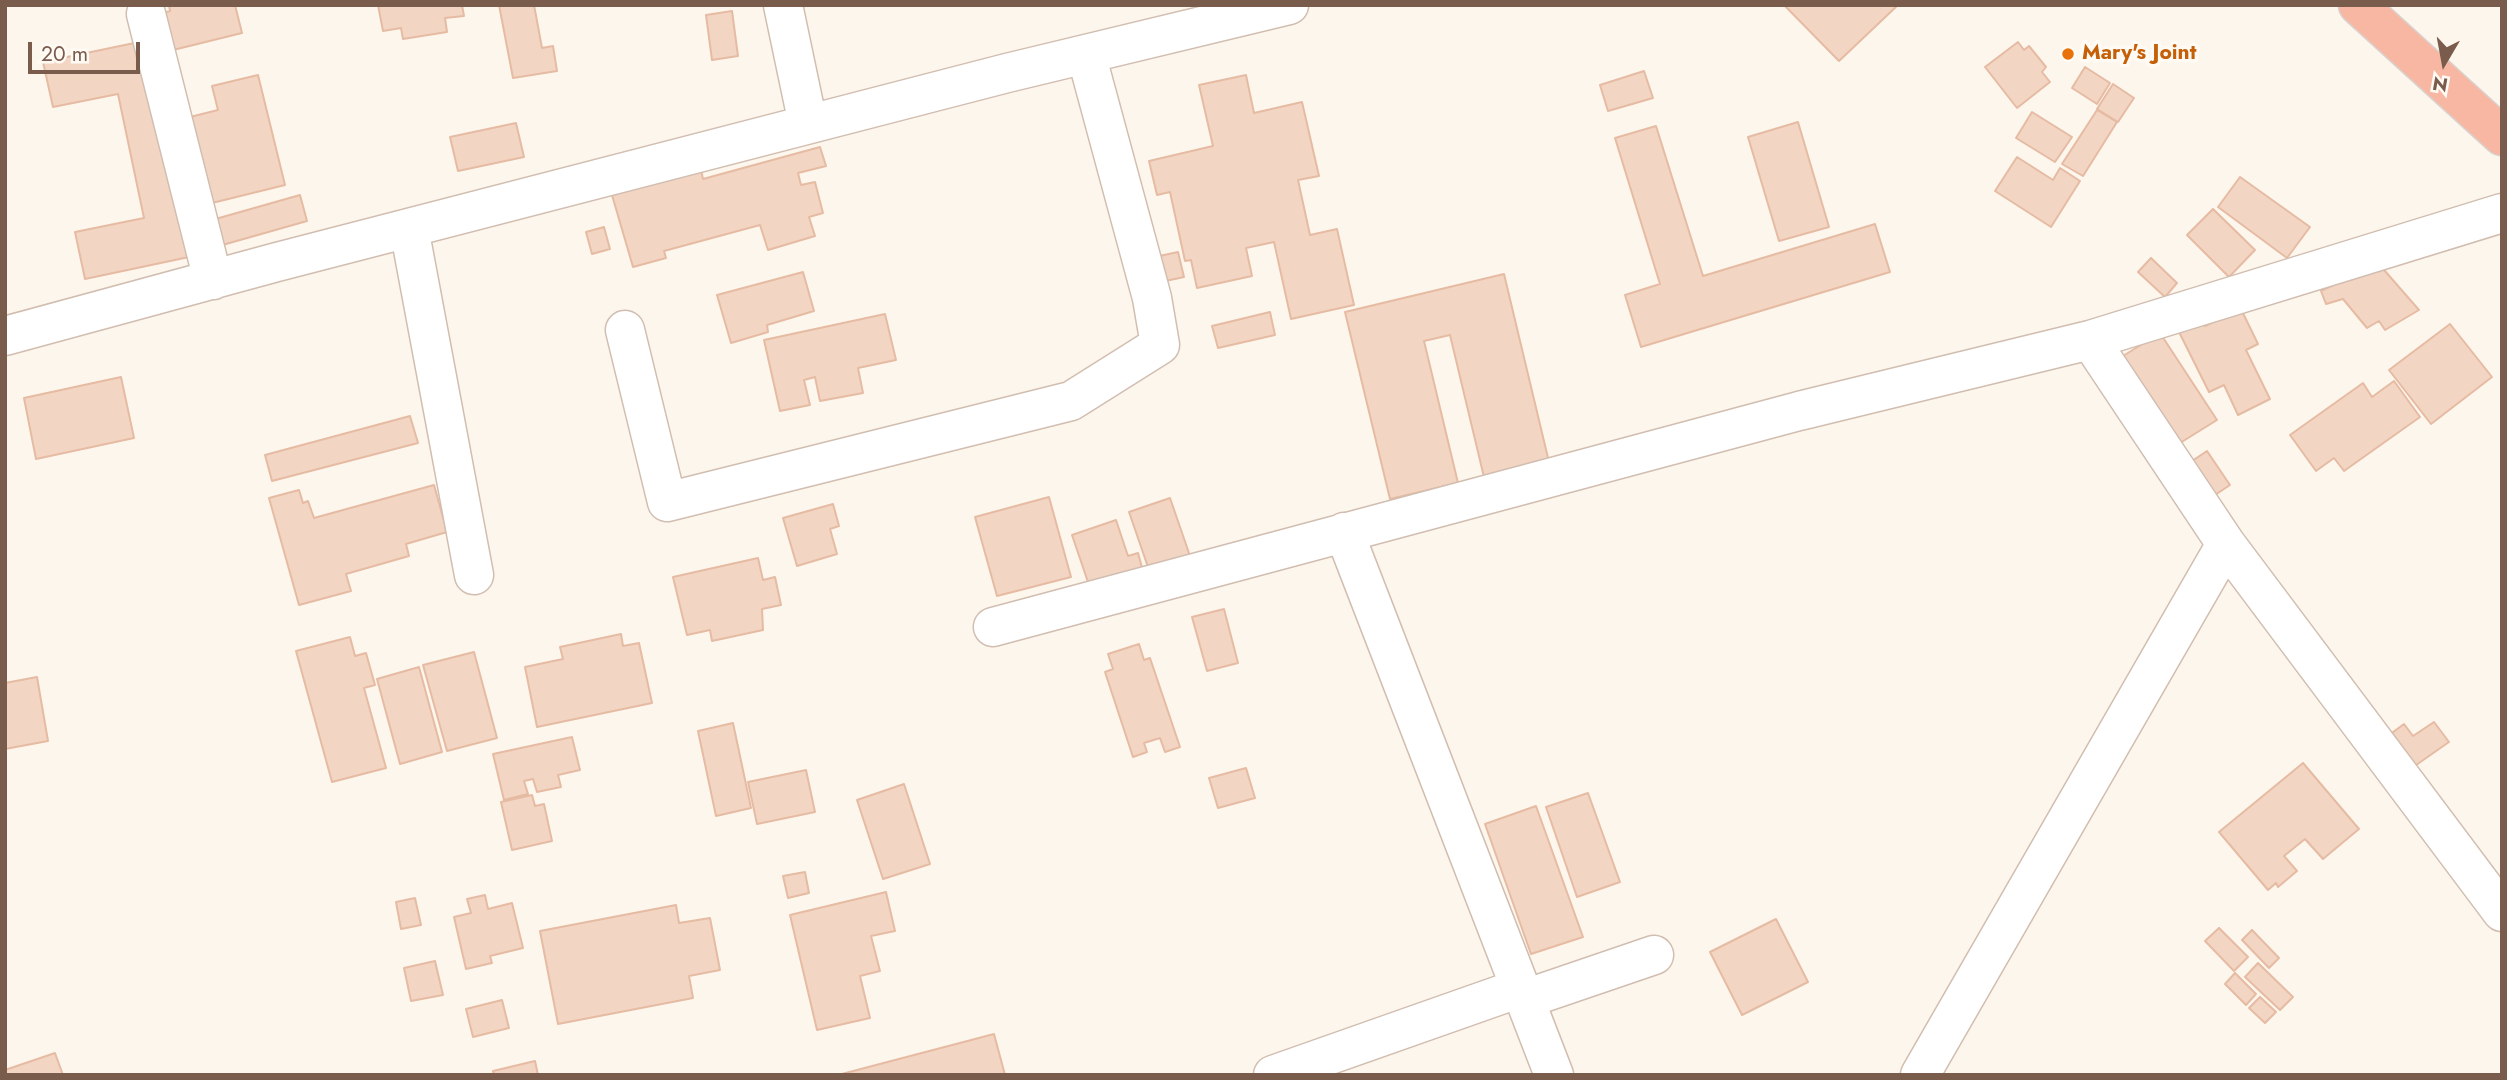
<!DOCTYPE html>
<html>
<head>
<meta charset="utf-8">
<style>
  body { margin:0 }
  #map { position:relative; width:2507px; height:1080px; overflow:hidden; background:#fdf6ec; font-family:Jost,sans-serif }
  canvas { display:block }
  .frame { position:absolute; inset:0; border:7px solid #7a5c4d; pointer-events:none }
  .north { position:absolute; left:2409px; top:28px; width:70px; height:70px; -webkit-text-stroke:5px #fffaf3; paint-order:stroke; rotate:190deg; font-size:19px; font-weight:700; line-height:28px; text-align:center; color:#7a5c4d }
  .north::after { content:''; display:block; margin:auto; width:24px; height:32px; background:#7a5c4d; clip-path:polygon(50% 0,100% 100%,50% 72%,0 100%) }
  .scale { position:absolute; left:28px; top:42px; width:112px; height:32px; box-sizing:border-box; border:4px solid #7a5c4d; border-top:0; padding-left:9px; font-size:21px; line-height:24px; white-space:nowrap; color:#7a5c4d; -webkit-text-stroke:5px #fffaf3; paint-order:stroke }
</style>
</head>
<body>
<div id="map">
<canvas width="2507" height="1080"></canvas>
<div class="frame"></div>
<div class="north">N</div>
<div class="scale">20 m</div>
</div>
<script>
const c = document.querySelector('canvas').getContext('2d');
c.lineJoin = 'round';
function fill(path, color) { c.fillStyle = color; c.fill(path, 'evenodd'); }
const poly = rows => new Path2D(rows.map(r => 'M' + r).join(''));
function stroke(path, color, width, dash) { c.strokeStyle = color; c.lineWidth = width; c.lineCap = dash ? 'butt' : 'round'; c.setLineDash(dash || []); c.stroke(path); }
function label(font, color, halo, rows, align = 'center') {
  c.font = font + ' Jost,sans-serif'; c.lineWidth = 7; c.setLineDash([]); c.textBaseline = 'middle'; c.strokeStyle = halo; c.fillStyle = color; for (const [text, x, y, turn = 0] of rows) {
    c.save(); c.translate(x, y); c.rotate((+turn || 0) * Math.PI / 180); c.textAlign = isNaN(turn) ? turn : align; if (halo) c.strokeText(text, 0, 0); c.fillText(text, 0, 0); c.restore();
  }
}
const building = poly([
  [169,5,235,5,242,33,165,52,156,15,170,11,169,5],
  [378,5,462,5,464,16,445,18,447,32,403,39,401,28,383,31,378,5],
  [499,5,534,5,542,48,553,46,557,71,513,78,499,5],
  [1784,5,1898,5,1839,61,1784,5],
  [732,11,738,56,712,60,706,15,732,11],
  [144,41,189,257,85,279,75,232,144,218,118,94,53,107,43,62,144,41],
  [2018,42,2024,50,2029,46,2046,67,2042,72,2050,82,2017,108,1985,67,2018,42],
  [2085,67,2110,83,2097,104,2072,88,2085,67],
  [1644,71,1653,98,1608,111,1600,85,1644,71],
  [258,75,285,185,208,204,186,118,218,110,212,86,258,75],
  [1246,75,1254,113,1302,102,1319,176,1298,180,1310,235,1337,229,1354,305,1291,319,1274,242,1246,248,1252,276,1197,288,1191,260,1185,261,1170,192,1157,195,1149,161,1213,146,1199,85,1246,75],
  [2113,84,2134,98,2118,122,2097,109,2113,84],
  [2097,110,2117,122,2083,176,2062,164,2097,110],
  [2032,112,2072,137,2055,162,2016,138,2032,112],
  [1798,122,1829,227,1779,241,1748,137,1798,122],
  [516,123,524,157,458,171,450,137,516,123],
  [1656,126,1703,276,1875,224,1890,272,1641,347,1625,295,1660,284,1615,138,1656,126],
  [820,147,826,166,798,173,801,185,815,182,823,213,809,217,815,236,768,250,760,225,664,251,666,258,633,267,612,195,701,170,703,179,820,147],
  [2017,157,2053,180,2060,168,2080,181,2051,227,1995,191,2017,157],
  [2240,177,2310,227,2287,258,2218,207,2240,177],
  [300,195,307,221,219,246,212,220,300,195],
  [2213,209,2255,250,2229,277,2187,235,2213,209],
  [604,227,610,249,592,254,586,232,604,227],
  [1178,252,1184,277,1161,282,1155,257,1178,252],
  [2151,258,2177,283,2165,297,2138,272,2151,258],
  [2378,263,2419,310,2385,330,2379,321,2367,328,2343,299,2326,304,2321,291,2378,263],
  [803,272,814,311,767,325,768,332,731,343,717,295,803,272],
  [1504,274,1549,462,1484,477,1450,335,1424,341,1458,483,1390,499,1345,312,1504,274],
  [2241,309,2258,344,2246,350,2270,399,2238,415,2224,385,2209,392,2179,332,2202,320,2205,326,2241,309],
  [1270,312,1275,335,1218,348,1212,326,1270,312],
  [885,314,896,360,858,368,863,393,820,401,815,377,804,380,810,405,780,411,764,340,885,314],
  [2450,324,2492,377,2431,424,2389,370,2450,324],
  [2160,333,2217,420,2172,448,2115,361,2160,333],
  [121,377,134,438,36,459,24,398,121,377],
  [2394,381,2420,417,2344,471,2334,458,2316,471,2290,435,2363,383,2372,397,2394,381],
  [410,416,418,443,272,481,265,455,410,416],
  [2207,451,2230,485,2206,501,2183,467,2207,451],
  [434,485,447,532,406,544,409,556,346,574,351,591,299,605,269,498,299,490,303,503,308,501,314,518,434,485],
  [1049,497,1071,577,997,596,975,517,1049,497],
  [1170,498,1190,556,1149,570,1129,512,1170,498],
  [833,504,839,526,830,529,837,554,797,566,783,518,833,504],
  [1116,520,1128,556,1138,553,1143,571,1090,588,1072,535,1116,520],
  [758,558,763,580,775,577,781,605,762,609,763,630,712,641,710,630,687,635,673,577,758,558],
  [1224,609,1238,663,1207,671,1192,617,1224,609],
  [621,634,623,646,639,643,652,703,537,727,525,667,563,659,560,647,621,634],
  [350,637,355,656,366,653,375,685,364,688,386,768,332,782,296,651,350,637],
  [1139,644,1144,660,1150,658,1180,747,1165,752,1160,738,1144,743,1147,752,1133,757,1105,672,1113,669,1108,654,1139,644],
  [474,652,497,738,447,751,423,665,474,652],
  [419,667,442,752,400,764,377,679,419,667],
  [37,677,48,741,5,749,5,683,37,677],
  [2434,722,2449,742,2409,770,2385,738,2404,724,2413,736,2434,722],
  [733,723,751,808,716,816,698,731,733,723],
  [572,737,580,770,558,775,561,787,537,792,533,779,524,781,528,794,504,800,493,754,572,737],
  [2303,763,2359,829,2323,859,2305,839,2284,856,2297,871,2278,887,2276,883,2268,890,2219,832,2303,763],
  [1246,768,1255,798,1218,808,1209,778,1246,768],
  [806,770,815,812,757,824,748,782,806,770],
  [904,784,930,864,883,879,857,800,904,784],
  [1588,793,1620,882,1577,897,1546,807,1588,793],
  [532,795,535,806,544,804,552,841,512,850,501,802,532,795],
  [1536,806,1583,937,1531,954,1485,824,1536,806],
  [805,872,809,893,788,898,783,876,805,872],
  [886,892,895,931,871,936,880,971,860,976,870,1018,817,1030,790,915,886,892],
  [485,895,488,909,512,903,523,948,490,956,492,963,466,969,454,917,471,913,467,899,485,895],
  [415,898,421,925,401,929,396,902,415,898],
  [676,905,679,923,710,918,720,970,689,976,693,998,558,1024,540,931,676,905],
  [1776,919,1808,982,1742,1015,1710,952,1776,919],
  [2219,928,2248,957,2234,971,2205,941,2219,928],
  [2252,930,2279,958,2269,968,2242,940,2252,930],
  [435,961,443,995,411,1001,404,968,435,961],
  [2258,963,2293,997,2280,1010,2245,977,2258,963],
  [2235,973,2256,994,2246,1005,2225,984,2235,973],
  [2260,997,2276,1012,2265,1023,2249,1008,2260,997],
  [502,1000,509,1028,473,1037,466,1009,502,1000],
  [994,1034,1005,1075,838,1075,994,1034],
  [55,1053,63,1075,5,1075,5,1070,55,1053],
  [535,1061,538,1075,494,1075,493,1071,535,1061]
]);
const minor = poly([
  [783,5,808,124],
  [146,14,213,280],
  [409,228,474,575],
  [625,330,667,502,1071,401,1160,345,1152,298,1086,54],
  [5,336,277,262,1007,73,1289,5],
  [2090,340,2226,544,2502,912],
  [1344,532,1554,1075],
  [993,627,1799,411,2090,340,2502,213],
  [1525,999,1654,955],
  [1273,1075,1520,988],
  [1920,1075,2226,544]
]);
const highway = poly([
  [2358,5,2502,136]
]);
const markers = [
  [2068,54,7,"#e8710a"]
];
const foodNames = [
  ["Mary's Joint",2082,54]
];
fill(building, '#f3d5c3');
stroke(building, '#e6bba3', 2);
stroke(minor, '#d1beb0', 41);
stroke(highway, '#dad1cd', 41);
stroke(minor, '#fff', 38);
stroke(highway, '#f7b7a3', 38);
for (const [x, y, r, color] of markers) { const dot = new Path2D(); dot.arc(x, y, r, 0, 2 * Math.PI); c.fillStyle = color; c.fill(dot); stroke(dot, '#fffaf3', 2.5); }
label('bold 21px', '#c56008', '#fffaf3', foodNames, 'left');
</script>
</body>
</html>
